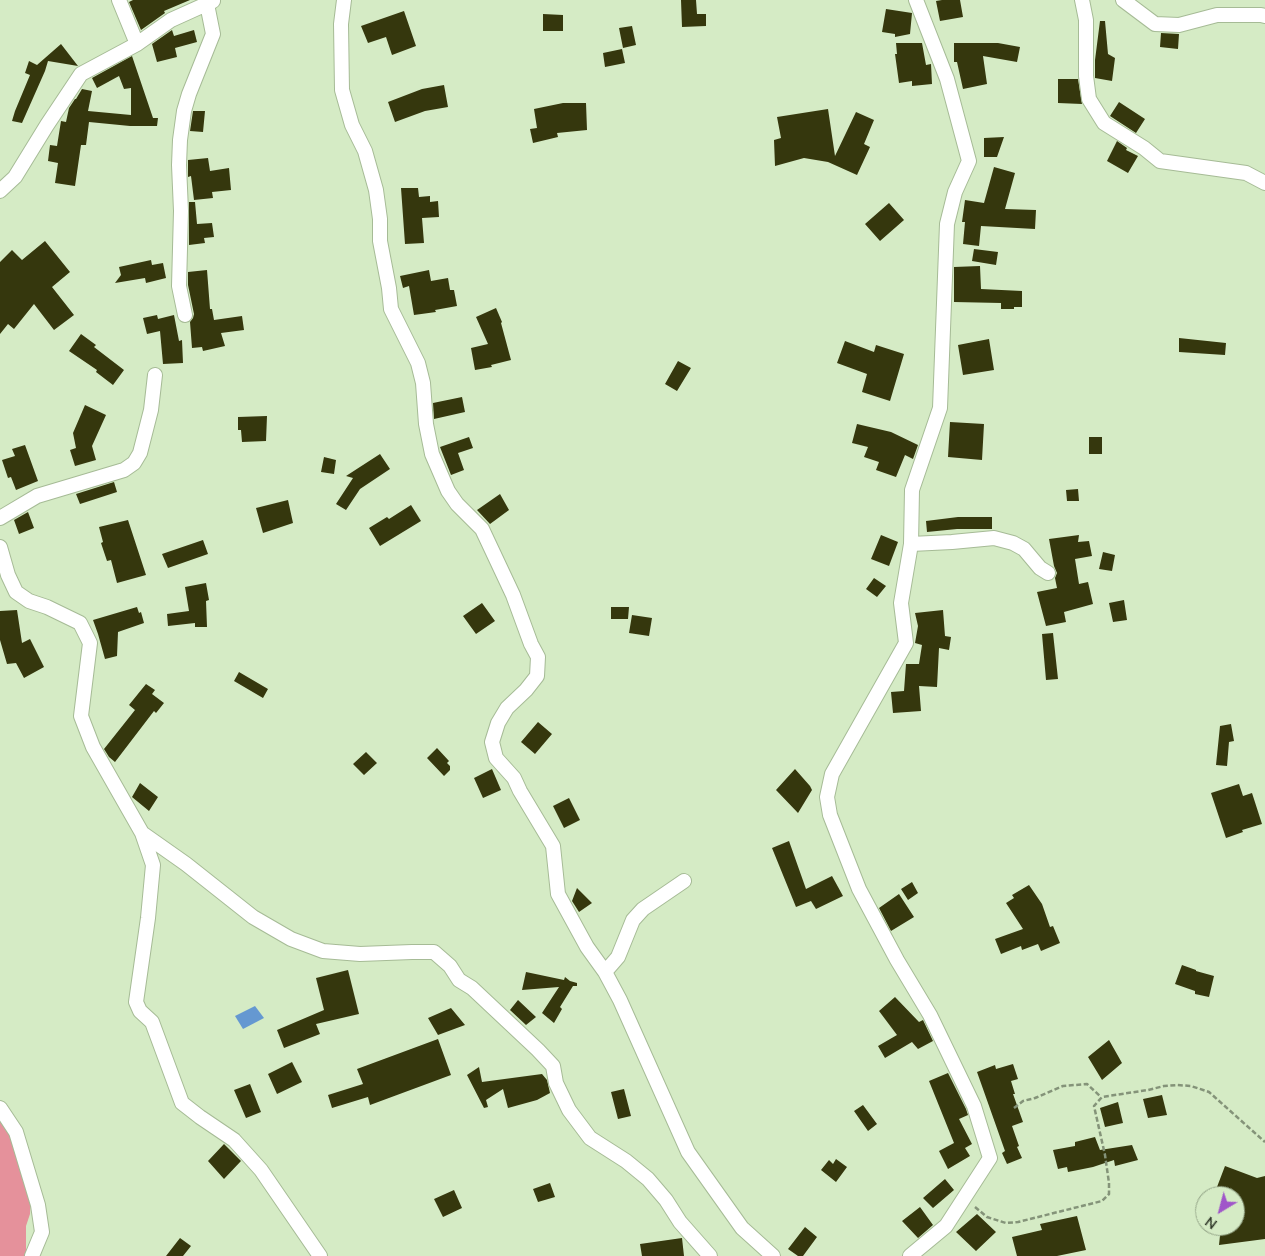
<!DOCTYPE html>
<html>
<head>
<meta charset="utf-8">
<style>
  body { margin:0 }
  #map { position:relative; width:1265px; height:1256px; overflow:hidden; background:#d5ebc5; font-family:"Nunito Sans",sans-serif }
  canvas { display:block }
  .north { position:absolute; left:1195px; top:1186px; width:50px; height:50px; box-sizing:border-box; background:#d5ebc5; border:1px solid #94a588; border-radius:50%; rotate:217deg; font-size:14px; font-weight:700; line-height:20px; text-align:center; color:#333b2c }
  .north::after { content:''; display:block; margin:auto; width:18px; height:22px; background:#a056c9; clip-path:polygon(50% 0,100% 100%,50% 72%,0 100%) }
</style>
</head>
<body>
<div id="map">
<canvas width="1265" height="1256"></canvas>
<div class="north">N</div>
</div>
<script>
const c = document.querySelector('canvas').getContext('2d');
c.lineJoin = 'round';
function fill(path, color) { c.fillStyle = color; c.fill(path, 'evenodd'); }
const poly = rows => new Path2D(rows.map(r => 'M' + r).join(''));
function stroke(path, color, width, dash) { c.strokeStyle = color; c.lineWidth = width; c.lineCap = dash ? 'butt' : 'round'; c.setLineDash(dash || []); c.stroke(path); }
const forest = poly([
  [0,1106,31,1194,30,1214,26,1226,26,1250,31,1256,0,1256]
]);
const water = poly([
  [255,1006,264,1018,243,1029,235,1016]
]);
const building = poly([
  [133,0,190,0,164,11,165,13,141,30,129,2],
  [681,0,696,0,697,14,706,14,706,26,682,27],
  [942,0,960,0,963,17,940,21,936,1],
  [886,9,912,13,910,34,895,37,895,34,882,32],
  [404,11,416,46,392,55,386,37,368,43,361,26],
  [543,14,563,15,563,31,543,31],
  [1100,21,1105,21,1108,54,1115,58,1112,81,1095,78,1095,60],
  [632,26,636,45,623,48,619,28],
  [172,30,174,36,194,30,197,42,175,48,177,57,157,62,152,44],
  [1161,33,1179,34,1178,49,1160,47],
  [896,43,922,43,926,65,931,64,932,84,912,86,912,81,899,83,895,54,897,54],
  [954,43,998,43,1020,47,1017,62,983,56,987,84,963,89,957,62,954,62],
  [61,44,78,66,48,61,45,71,22,123,12,121,15,111,30,75,25,73,29,61,37,65],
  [622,49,625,63,605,67,603,53],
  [132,56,153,118,158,118,157,126,130,126,89,122,86,145,81,145,75,186,55,183,58,163,48,161,50,145,57,146,61,121,66,122,69,108,75,99,76,99,82,89,92,91,88,111,131,115,131,88,124,89,119,76,97,88,92,78],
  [1058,79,1078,79,1082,104,1058,103],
  [444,85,448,107,425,111,395,122,388,102,422,89],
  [1119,102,1145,119,1136,133,1110,116],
  [563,103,586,103,587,130,557,133,558,137,533,143,530,129,537,128,534,109],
  [828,109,835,156,856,112,874,120,864,144,870,147,857,175,828,162,804,158,775,166,774,140,781,138,777,117],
  [193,111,205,111,203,132,190,131],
  [1004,137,997,157,984,157,984,138],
  [1117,141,1127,148,1126,150,1138,156,1128,173,1107,161],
  [208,158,210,171,229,168,231,190,212,192,213,198,194,200,191,176,188,177,188,160],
  [994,167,1015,173,1005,209,1036,210,1035,229,981,226,979,246,963,244,965,222,962,222,965,200,984,203],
  [401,188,418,188,419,197,430,196,430,202,438,201,439,217,422,218,424,243,405,244],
  [189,202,195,202,197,224,212,223,214,237,204,238,205,243,189,245],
  [889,203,904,220,880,241,865,224],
  [45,241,70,272,52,287,74,315,54,330,34,304,14,329,8,324,0,334,0,262,12,250,22,260],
  [974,249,998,252,996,265,972,261],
  [151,260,152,265,163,263,166,278,146,283,145,278,115,283,121,275,119,267],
  [980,266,981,289,1022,291,1022,307,1014,307,1014,309,1001,309,1001,303,954,302,954,267],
  [207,270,210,309,212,309,214,320,242,316,244,330,221,333,225,346,203,351,202,347,192,348,190,322,193,318,194,314,188,285,188,272],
  [429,270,431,281,448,278,450,290,454,290,457,306,435,310,436,312,414,315,409,286,403,288,400,276],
  [496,308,502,322,501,323,511,360,491,365,492,367,475,370,471,348,488,344,476,317],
  [157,315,158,319,174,315,179,341,182,340,183,363,163,364,160,331,147,334,143,318],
  [81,334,96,345,94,347,124,370,113,385,96,372,97,370,69,351],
  [1179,338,1226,343,1225,355,1179,352],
  [989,339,994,370,963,375,958,345],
  [845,341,874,352,876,345,904,354,890,401,862,392,867,374,837,363],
  [678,361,691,368,677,391,665,384],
  [462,397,465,412,434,419,433,403],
  [85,405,106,415,92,446,96,460,75,466,70,450,76,448,73,433],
  [267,416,266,441,242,442,241,430,238,430,238,417],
  [950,422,984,424,982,460,948,457],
  [857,424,891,432,918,445,913,459,905,455,896,477,876,470,879,462,864,457,868,447,852,443],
  [469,437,473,448,458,453,464,470,451,475,440,447],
  [1089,437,1102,437,1102,454,1089,454],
  [25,445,38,481,16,490,11,477,8,478,2,460,15,456,12,449],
  [380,454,390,469,360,489,346,510,336,504,353,478,346,476],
  [324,457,336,460,334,474,321,472],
  [114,482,117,492,80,504,76,494],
  [1078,489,1079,501,1067,501,1066,490],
  [500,494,509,510,490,524,477,510],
  [288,500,293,523,263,533,256,508],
  [411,505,421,521,380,546,369,528,387,517,389,519],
  [28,512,34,528,19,534,14,520],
  [958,517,992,517,992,529,957,529,927,532,926,521],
  [128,520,146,575,117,583,111,560,107,561,101,543,103,542,99,527],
  [881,535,898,542,889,566,871,559],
  [1079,535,1078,542,1089,541,1092,556,1075,559,1079,584,1088,582,1093,604,1064,612,1066,622,1046,626,1037,592,1057,588,1055,578,1057,573,1054,566,1049,539],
  [203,540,208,554,168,568,162,554],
  [1103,552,1115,555,1112,571,1099,569],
  [874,578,886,586,877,597,866,589],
  [206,583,209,600,206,601,207,627,195,627,195,623,168,626,167,614,189,611,185,587],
  [1124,600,1127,620,1113,622,1109,603],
  [482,603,495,621,476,634,463,616],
  [137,607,139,613,141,612,144,623,118,632,117,656,105,659,98,634,93,620],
  [611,607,629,607,628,619,611,619],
  [17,610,22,643,30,639,44,667,24,678,16,663,7,664,0,640,0,611],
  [943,610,945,636,951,637,949,650,939,648,937,687,919,686,921,711,893,713,891,692,904,691,906,664,919,664,922,645,915,643,918,626,915,613],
  [632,615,652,618,649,636,629,633],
  [1053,633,1058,679,1046,680,1042,634],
  [239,672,268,689,263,698,234,681],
  [146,684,155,690,152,694,164,703,156,713,154,711,115,762,109,757,104,749,135,710,129,705],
  [538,722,552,734,535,754,521,742],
  [1231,724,1234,741,1229,742,1227,766,1216,765,1220,726],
  [437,748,449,761,447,763,450,766,450,770,444,776,427,758],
  [366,752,377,763,364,775,353,764],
  [492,769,501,790,483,798,474,778],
  [795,769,810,786,812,790,798,813,776,790],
  [140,783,158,797,149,811,132,797],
  [1239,784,1243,796,1252,793,1262,824,1242,830,1243,832,1226,838,1211,793],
  [569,798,580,820,564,828,553,806],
  [789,841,806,889,832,876,843,896,816,909,811,901,796,907,772,848],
  [912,882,918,893,908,900,901,889],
  [1029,885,1042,904,1050,927,1053,926,1060,943,1041,951,1038,944,1022,950,1021,946,1001,954,995,939,1023,929,1006,903,1014,898,1012,895],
  [577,888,592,903,579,912,572,901],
  [899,894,914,917,891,931,879,908],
  [1182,965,1196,970,1196,971,1214,976,1209,997,1195,994,1195,991,1175,984],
  [348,970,359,1014,316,1024,320,1034,284,1048,277,1030,324,1010,316,978],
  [526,972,564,980,565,977,570,981,577,983,577,986,573,986,560,1007,562,1009,554,1023,542,1013,559,987,522,990],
  [895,997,919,1022,923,1020,933,1041,918,1049,912,1042,885,1058,878,1046,897,1035,879,1011],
  [518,1000,536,1017,526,1025,510,1010],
  [451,1008,465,1025,438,1035,428,1018],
  [438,1039,451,1075,370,1105,368,1097,332,1108,328,1095,363,1084,357,1069],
  [1109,1040,1122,1063,1102,1080,1088,1057],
  [292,1062,302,1082,277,1094,268,1074],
  [1013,1064,1018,1079,1011,1081,1015,1094,1013,1094,1023,1122,1012,1126,1019,1146,1017,1147,1022,1158,1007,1164,1002,1153,1005,1151,977,1072,995,1065,996,1069],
  [479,1067,482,1082,542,1074,547,1080,550,1093,537,1100,508,1108,503,1089,486,1100,488,1107,484,1108,467,1075],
  [948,1073,966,1109,968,1115,959,1119,972,1144,965,1148,970,1156,948,1169,939,1151,954,1143,929,1081],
  [250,1084,261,1112,246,1118,234,1090],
  [624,1089,631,1116,618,1119,611,1092],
  [1162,1095,1167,1115,1148,1118,1143,1099],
  [1118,1102,1123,1123,1105,1127,1100,1108],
  [863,1105,877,1124,868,1131,854,1111],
  [1095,1137,1100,1150,1132,1145,1138,1160,1115,1166,1114,1160,1093,1167,1068,1172,1067,1167,1058,1169,1053,1150,1075,1146,1075,1142],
  [224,1144,241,1161,224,1179,208,1161],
  [836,1159,847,1167,836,1182,821,1170,829,1160,833,1164],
  [1225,1166,1257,1178,1265,1176,1265,1239,1219,1245,1221,1226,1235,1226,1235,1194,1217,1187],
  [945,1179,954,1190,933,1208,923,1198],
  [550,1183,555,1197,538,1202,533,1189],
  [454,1190,462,1208,443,1217,434,1199],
  [920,1207,933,1225,918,1238,902,1221],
  [977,1214,996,1232,976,1251,956,1232],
  [1077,1216,1086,1250,1057,1256,1017,1256,1012,1237,1042,1230,1040,1224],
  [805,1227,817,1237,803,1256,798,1256,788,1249],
  [180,1238,191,1246,183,1256,166,1256],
  [682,1238,684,1256,642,1256,640,1244]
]);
const path = poly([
  [1014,1108,1023,1101,1035,1098,1063,1086,1087,1084,1101,1097],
  [975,1207,987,1217,1006,1223,1018,1222,1102,1201,1109,1194,1109,1183,1105,1155,1094,1106,1102,1097,1148,1090,1164,1086,1177,1085,1191,1086,1209,1092,1265,1142]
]);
const minor = poly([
  [119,0,137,44],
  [344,0,341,24,342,90,352,125,365,151,376,190,380,219,380,241,389,288,391,309,418,363,423,383,426,424,432,454,448,491,457,504,482,529,513,595,531,644,538,657,537,676,526,690,507,708,498,723,492,742,496,758,514,778,520,791,553,846,558,894,587,947,605,972,620,1000,688,1152,742,1228,773,1256],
  [1082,0,1086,20,1086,76,1089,99,1104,123,1144,148,1160,161,1246,173,1265,183],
  [1123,0,1155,24,1179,25,1217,15,1261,15,1265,16],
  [0,191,15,177,47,125,81,74,137,44,171,20,213,1],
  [185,315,179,286,181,211,179,165,180,140,184,111,189,94,213,34,207,4],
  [0,518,37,496,124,470,134,463,140,453,151,410,155,375],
  [911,544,952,542,994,538,1013,543,1024,549,1040,568,1048,573],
  [0,547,8,575,16,592,29,601,47,607,80,623,90,643,81,716,93,747,142,833,153,865,148,918,136,1002,140,1011,152,1022,182,1103,200,1117,234,1140,261,1170,320,1256],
  [142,833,186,864,253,917,291,939,323,951,360,954,412,952,434,952,450,966,459,980,472,988,538,1050,553,1066,556,1083,569,1110,590,1138,626,1161,648,1179,666,1200,680,1222,710,1256],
  [605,972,618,957,633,920,643,909,684,881],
  [0,1108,16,1132,38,1205,42,1232,32,1256],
  [910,1256,946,1226,990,1158,974,1106,930,1015,897,960,859,889,830,815,827,797,832,774,906,643,901,603,911,544,912,490,940,408,947,224,955,192,969,161,947,79,916,0]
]);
fill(forest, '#e5919b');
fill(water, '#6598d1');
fill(building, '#35370d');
stroke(minor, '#a6bb96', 16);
stroke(path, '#849379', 2.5, [5, 2.5]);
stroke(minor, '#fff', 14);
</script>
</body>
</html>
